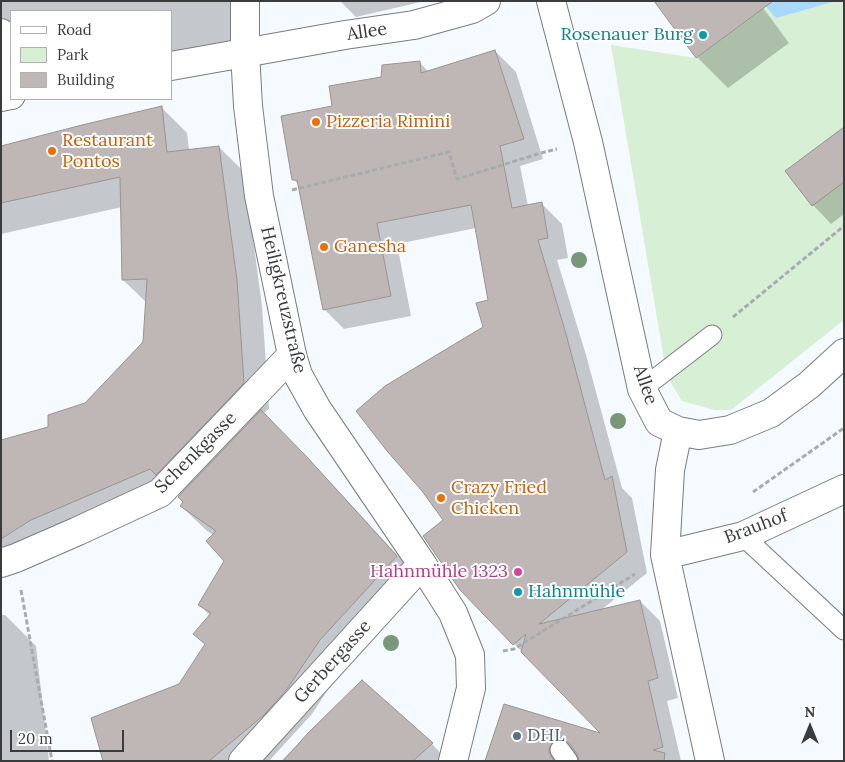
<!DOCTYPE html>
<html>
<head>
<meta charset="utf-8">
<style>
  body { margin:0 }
  #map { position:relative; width:845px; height:762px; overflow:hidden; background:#f5faff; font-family:Lora,serif }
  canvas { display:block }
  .frame { position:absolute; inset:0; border:2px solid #393b3d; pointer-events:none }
  .legend { position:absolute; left:10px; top:10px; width:162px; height:90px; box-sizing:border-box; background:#fff; border:1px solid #b0b1b1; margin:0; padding:6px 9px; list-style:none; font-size:15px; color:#393b3d }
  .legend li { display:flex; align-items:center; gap:10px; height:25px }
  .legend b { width:25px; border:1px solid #b0b1b1 }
  .north { position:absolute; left:785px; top:702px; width:50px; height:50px; -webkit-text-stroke:4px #fff; paint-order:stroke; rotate:0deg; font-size:14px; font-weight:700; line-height:20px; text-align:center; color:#393b3d }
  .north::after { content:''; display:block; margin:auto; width:18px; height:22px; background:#393b3d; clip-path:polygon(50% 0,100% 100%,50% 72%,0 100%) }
  .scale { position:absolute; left:10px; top:730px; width:114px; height:22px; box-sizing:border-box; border:2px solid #393b3d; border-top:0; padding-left:6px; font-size:15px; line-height:18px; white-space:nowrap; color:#393b3d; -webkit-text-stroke:4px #fff; paint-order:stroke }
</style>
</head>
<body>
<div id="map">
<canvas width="845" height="762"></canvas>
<div class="frame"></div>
<ul class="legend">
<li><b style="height:6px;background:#fff"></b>Road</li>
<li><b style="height:14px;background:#d7efd4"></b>Park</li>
<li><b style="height:14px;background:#beb7b5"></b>Building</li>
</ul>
<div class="north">N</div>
<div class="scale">20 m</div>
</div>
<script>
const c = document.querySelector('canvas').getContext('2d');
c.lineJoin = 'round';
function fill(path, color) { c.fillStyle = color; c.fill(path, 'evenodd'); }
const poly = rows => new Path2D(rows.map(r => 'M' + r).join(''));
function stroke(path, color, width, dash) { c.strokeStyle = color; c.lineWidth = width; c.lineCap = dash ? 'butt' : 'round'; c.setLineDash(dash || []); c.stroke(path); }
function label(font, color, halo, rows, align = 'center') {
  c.font = font + ' Lora,serif'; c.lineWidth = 4; c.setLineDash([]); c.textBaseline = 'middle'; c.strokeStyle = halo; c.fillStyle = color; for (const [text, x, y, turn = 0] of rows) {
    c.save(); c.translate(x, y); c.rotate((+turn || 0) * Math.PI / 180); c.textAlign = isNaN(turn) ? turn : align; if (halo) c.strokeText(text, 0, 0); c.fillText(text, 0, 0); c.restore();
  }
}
const green = poly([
  [752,1,844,1,844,320,731,410,715,410,682,401,667,377,611,45,696,58,759,11]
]);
const water = poly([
  [761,1,836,1,776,18]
]);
const shadow = poly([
  [1,1,235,1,241,43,171,53,171,11,11,11,11,46,1,85],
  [340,1,425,1,356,17],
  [758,1,789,43,728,88,697,57],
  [495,51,516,72,543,159,520,166,528,206,541,203,562,224,568,258,557,260,586,355,622,488,632,498,647,573,601,610,640,601,660,621,678,698,667,701,681,761,580,761,581,759,575,761,487,761,504,706,605,736,461,590,444,521,489,300,476,228,397,244,411,316,344,329,324,309,299,185,294,180,334,107,383,78,420,63,429,72],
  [162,108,187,133,189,150,219,147,244,172,262,306,269,409,263,414,332,484,421,581,344,665,312,714,269,761,105,761,180,685,206,645,194,634,210,616,200,605,225,561,214,536,206,530,181,506,185,502,177,494,1,559,1,452,50,428,86,404,144,342,147,303,123,280,122,207,1,234,1,147],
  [844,144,844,214,831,224,813,205,787,171],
  [1,615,5,615,36,646,49,761,1,761],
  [362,682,432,744,448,761,281,761]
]);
const building = poly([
  [654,1,773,1,696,58,654,1],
  [495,50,524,139,500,146,512,208,542,202,548,238,538,240,566,334,605,480,612,476,627,552,539,624,640,600,658,678,648,681,663,747,653,750,665,753,664,761,579,761,577,754,569,743,565,740,559,739,554,741,550,746,549,752,554,761,485,761,504,704,600,733,521,652,526,634,513,645,460,590,423,536,443,520,422,491,387,451,356,411,385,386,483,327,476,303,488,300,471,205,377,223,391,296,323,310,297,180,292,180,281,116,332,106,329,86,381,77,382,65,420,61,421,73,495,50],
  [162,106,167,152,219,146,237,280,244,383,156,475,150,469,31,520,1,539,1,440,48,427,48,415,85,403,143,342,147,279,122,280,120,177,1,203,1,146,82,125,162,106],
  [844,127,844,182,812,206,785,171,844,127],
  [261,410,307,457,397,556,320,640,287,689,265,714,209,761,103,761,91,718,179,684,205,644,193,634,211,613,198,605,224,561,206,541,216,531,180,506,183,502,178,497,261,410],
  [362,680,433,743,413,761,283,761,308,733,362,680]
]);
const path = poly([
  [292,190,449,152,457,179,541,153,557,149],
  [733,317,844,226],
  [753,492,844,428],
  [21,590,52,761],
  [503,651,514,649,635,574]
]);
const lane = poly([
  [642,389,712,335],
  [743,536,844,630],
  [560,750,568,761]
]);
const street = poly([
  [551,1,588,142,642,389,659,422,678,431,670,470,665,555,710,761],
  [1,33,11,95],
  [678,431,699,435,730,430,771,413,809,385,844,353],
  [665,555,743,536,844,489],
  [1,563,16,558,78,531,160,493,292,355],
  [243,761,422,564]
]);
const secondary = poly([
  [245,1,245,52,248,106,259,196,292,355,298,375,317,409,422,564,453,613,470,655,471,688,453,761],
  [171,66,345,35,414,25,472,9,486,1],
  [1,97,11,95]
]);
const trees = [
  [579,260],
  [618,421],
  [391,643]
];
const markers = [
  [703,35,5,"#0f9aa8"],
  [316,122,5,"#e8710a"],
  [52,151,5,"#e8710a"],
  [324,247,5,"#e8710a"],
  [441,498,5,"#e8710a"],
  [518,572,5,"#d1479c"],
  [518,592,5,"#0f9aa8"],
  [517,736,5,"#5c6f8a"]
];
const streetNames = [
  ["Allee",367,32,-8],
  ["Heiligkreuzstraße",283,300,77],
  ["Allee",645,385,71],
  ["Schenkgasse",196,453,-45],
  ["Brauhof",756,527,-21],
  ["Gerbergasse",333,662,-48]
];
const cultureNames = [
  ["Rosenauer Burg",693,35],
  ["Hahnmühle",528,592,"left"]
];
const foodNames = [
  ["Pizzeria Rimini",326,122],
  ["Restaurant",62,141],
  ["Pontos",62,162],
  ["Ganesha",334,247],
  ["Crazy Fried",451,488],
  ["Chicken",451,509]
];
const hotelNames = [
  ["Hahnmühle 1323",508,572]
];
const serviceNames = [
  ["DHL",527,736]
];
fill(green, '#d7efd4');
fill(water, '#a7d8fe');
fill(shadow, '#0003');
fill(building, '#beb7b5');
stroke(building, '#999391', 1);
stroke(lane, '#797d81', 21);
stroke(street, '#797d81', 30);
stroke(secondary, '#797d81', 30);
stroke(path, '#a8acaf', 3, [5, 2.5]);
stroke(lane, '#fff', 19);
stroke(street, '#fff', 28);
stroke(secondary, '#fff', 28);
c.fillStyle = '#79987a';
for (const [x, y] of trees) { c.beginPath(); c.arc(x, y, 8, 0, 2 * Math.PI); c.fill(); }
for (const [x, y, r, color] of markers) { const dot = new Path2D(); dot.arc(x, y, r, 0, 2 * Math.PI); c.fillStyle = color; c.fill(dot); stroke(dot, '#fff', 2); }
label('18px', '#393b3d', '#fff', streetNames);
label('18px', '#0d838f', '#fff', cultureNames, 'right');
label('18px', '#c56008', '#fff', foodNames, 'left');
label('18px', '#b23c85', '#fff', hotelNames, 'right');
label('18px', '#4e5e75', '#fff', serviceNames, 'left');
</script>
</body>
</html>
